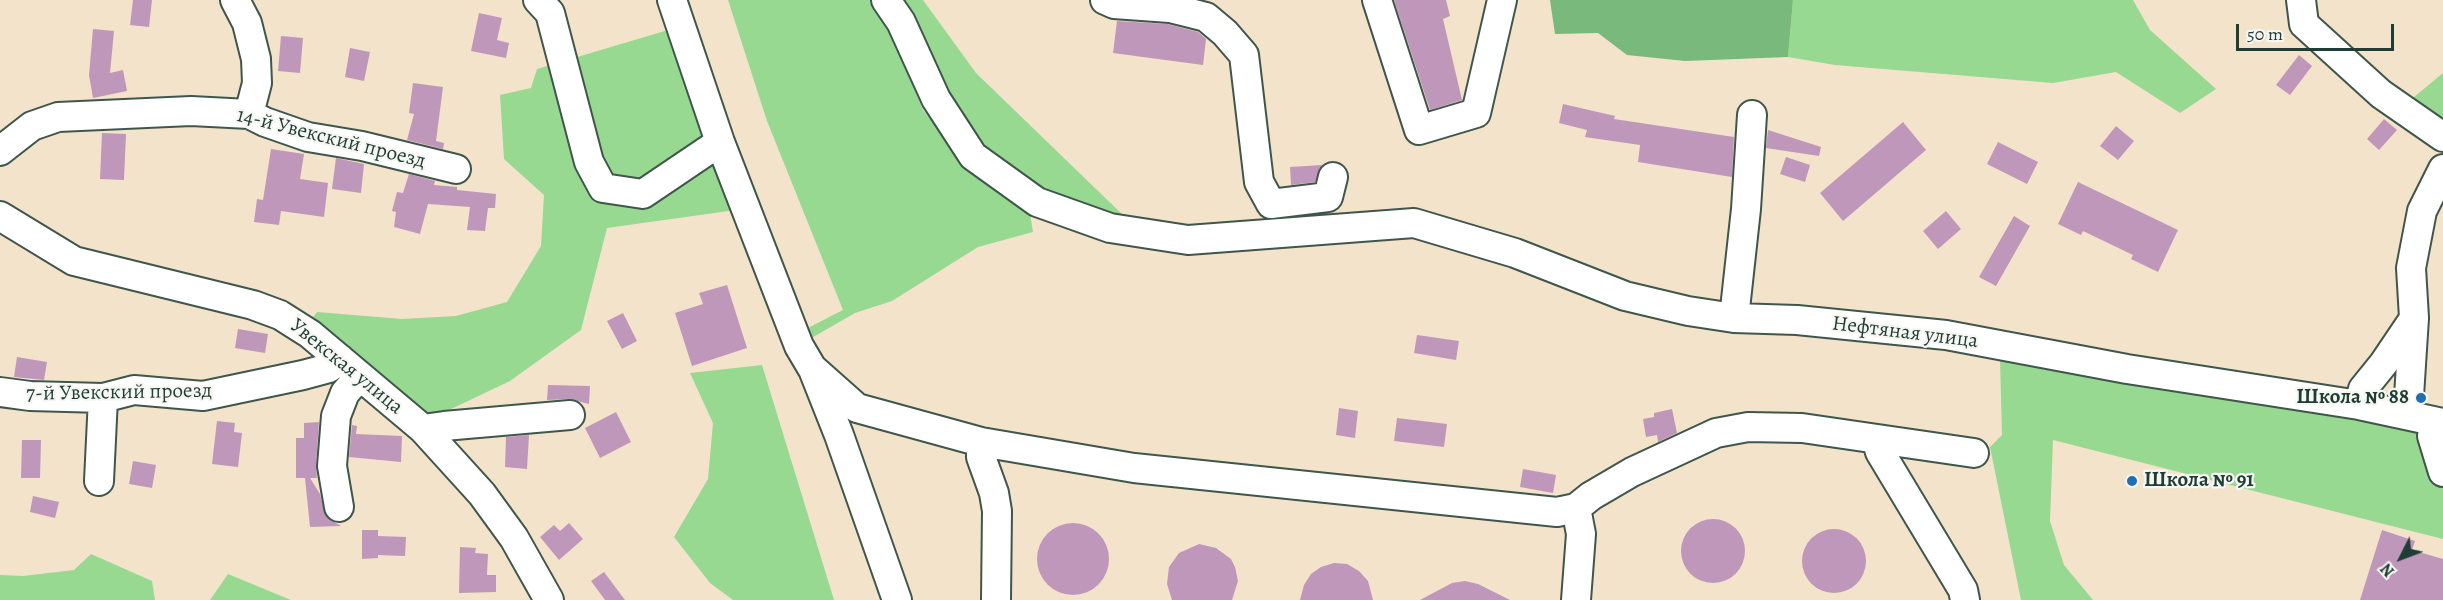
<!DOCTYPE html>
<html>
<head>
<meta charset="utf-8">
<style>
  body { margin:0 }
  #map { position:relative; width:2443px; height:600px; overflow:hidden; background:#f3e3cb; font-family:Alegreya,serif }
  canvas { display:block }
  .north { position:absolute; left:2371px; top:528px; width:60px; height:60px; -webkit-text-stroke:4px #f6f6f2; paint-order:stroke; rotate:228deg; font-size:16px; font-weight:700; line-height:24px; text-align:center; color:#1f3d34 }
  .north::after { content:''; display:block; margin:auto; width:21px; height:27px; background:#1f3d34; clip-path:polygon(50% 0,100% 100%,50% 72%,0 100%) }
  .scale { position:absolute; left:2236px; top:24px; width:158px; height:27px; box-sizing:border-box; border:3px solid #1f3d34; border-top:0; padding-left:8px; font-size:18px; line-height:21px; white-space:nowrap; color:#1f3d34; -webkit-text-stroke:4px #f6f6f2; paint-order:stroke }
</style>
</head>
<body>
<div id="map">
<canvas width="2443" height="600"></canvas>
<div class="north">N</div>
<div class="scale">50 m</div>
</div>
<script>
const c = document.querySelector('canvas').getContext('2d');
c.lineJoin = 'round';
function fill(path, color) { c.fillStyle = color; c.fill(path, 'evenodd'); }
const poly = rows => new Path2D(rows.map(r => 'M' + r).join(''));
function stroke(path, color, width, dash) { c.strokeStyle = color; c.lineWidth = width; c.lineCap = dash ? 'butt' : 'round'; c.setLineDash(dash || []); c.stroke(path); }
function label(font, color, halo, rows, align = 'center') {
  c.font = font + ' Alegreya,serif'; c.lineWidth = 4.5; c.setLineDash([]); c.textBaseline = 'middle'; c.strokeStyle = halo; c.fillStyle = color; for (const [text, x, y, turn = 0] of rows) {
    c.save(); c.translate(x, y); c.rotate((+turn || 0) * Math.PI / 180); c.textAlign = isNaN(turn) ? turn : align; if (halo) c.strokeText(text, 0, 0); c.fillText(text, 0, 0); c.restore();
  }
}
const green = poly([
  [728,0,870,0,889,28,923,110,967,166,1029,208,1033,232,978,247,892,301,855,313,808,340,804,330,843,310,767,121],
  [901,0,923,0,976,73,1126,218,1040,190,979,145,944,90],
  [1793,0,2133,0,2150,30,2216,89,2180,113,2116,72,2053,83,1835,65,1788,57],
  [668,30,736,210,607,228,581,330,510,381,428,420,310,321,317,312,402,319,456,316,507,302,541,246,544,195,504,159,500,95,531,88,537,69],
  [2443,73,2443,129,2408,102],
  [2000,358,2355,416,2415,431,2421,438,2443,484,2443,539,2053,440,2050,521,2064,565,2093,600,2021,600,1990,447,2002,435],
  [762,365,834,600,733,600,710,583,674,537,708,479,713,423,690,373],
  [91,554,152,581,155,600,0,600,0,575,23,576,74,570],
  [228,574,291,600,210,600]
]);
const forest = poly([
  [1550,0,1793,0,1788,57,1685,61,1627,55,1598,33,1555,34]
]);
const building = poly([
  [133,0,152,0,149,27,130,25],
  [1394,0,1446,0,1450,16,1443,19,1462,100,1430,110],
  [479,13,502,18,497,40,509,43,506,58,471,51],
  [1117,21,1167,24,1198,32,1206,39,1203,65,1113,53],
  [93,29,114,31,110,73,123,70,127,91,93,98,89,75],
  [281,36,303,38,300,73,278,71],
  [350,48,370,52,364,81,345,77],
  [2299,55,2312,66,2290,95,2276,85],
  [413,83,443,87,436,141,444,143,443,149,407,140,414,114,409,113],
  [1563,104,1615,116,1614,119,1734,137,1732,177,1638,162,1640,145,1585,137,1587,130,1559,123],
  [2384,119,2397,130,2379,150,2367,139],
  [1903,122,1926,150,1843,221,1820,193],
  [2116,126,2134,141,2118,160,2100,146],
  [1768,130,1821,147,1819,156,1766,148],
  [102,133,126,134,124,180,100,179],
  [1998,142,2038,162,2027,184,1987,164],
  [271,149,304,154,300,179,328,183,324,217,281,211,279,225,254,222,257,199,263,200],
  [1786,157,1810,165,1805,182,1780,174],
  [336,158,364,164,361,193,332,189],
  [1322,165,1315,182,1291,185,1290,167],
  [409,174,435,181,434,185,457,187,457,190,496,194,495,208,488,208,485,231,467,230,470,207,428,204,420,234,394,227,396,212,392,211,397,192,403,193],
  [2078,182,2178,230,2158,272,2131,259,2133,255,2083,231,2081,235,2058,224],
  [1946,211,1961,229,1938,249,1923,231],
  [2014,216,2030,226,1996,286,1979,277],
  [727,285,747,348,692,366,675,313,703,304,699,293],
  [623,313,637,341,622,349,607,321],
  [238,329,268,334,265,353,235,348],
  [1417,335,1459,341,1456,360,1414,353],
  [17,357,47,362,44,380,14,377],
  [548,385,590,386,589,404,569,399,547,400],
  [1339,408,1358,411,1355,438,1336,435],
  [1672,409,1677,433,1658,442,1657,435,1646,437,1643,419,1654,417,1654,413],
  [616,412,631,442,600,458,585,428],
  [1397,418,1447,424,1444,447,1394,441],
  [217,421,235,423,234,432,242,433,238,467,212,464],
  [319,422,316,465,317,478,310,478,320,494,326,517,341,526,310,527,305,478,296,478,296,438,304,438,304,423],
  [352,425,357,426,356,434,402,436,401,462,349,457],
  [529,435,527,469,505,467,506,437],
  [22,440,41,440,40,478,21,478],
  [133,461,156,465,152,488,129,484],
  [1523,469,1556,475,1553,493,1520,487],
  [33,496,59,502,55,518,30,512],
  '1681 551a32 32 0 1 1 64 0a32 32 0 1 1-64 0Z',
  [569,523,583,539,559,560,540,537,554,525,560,531],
  '1037 559a36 36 0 1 1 72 0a36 36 0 1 1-72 0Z',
  '1802 561a32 32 0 1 1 64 0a32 32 0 1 1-64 0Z',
  [362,530,378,530,378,536,406,537,405,556,378,555,378,558,362,559],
  [2382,530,2415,541,2412,550,2443,559,2443,600,2360,600],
  [1199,544,1216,548,1231,559,1235,567,1238,581,1232,600,1172,600,1167,584,1169,567,1179,553],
  [460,547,476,548,475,553,488,554,487,575,496,575,496,592,459,593],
  [1334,563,1347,564,1359,571,1368,581,1373,600,1300,600,1304,585,1311,574,1321,567],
  [604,572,625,600,605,600,591,581],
  [1465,581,1478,584,1510,600,1420,600,1452,583]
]);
const minor = poly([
  [235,0,247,23,256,59,257,83,249,114],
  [538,0,550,13,589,162,603,188,643,194,720,142],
  [672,0,720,142,799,346,812,368,857,408,981,442,1134,468,1557,512,1576,508,1591,496,1632,472,1716,433,1748,427,1802,428,1974,453],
  [886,0,901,22,936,99,973,156,1037,202,1110,228,1188,240,1414,223,1515,253,1625,296,1688,311,1734,318,1797,320,1946,335,2127,369,2359,405,2443,423],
  [1105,0,1114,4,1170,8,1206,17,1225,33,1244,55,1259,182,1271,204,1328,197,1333,177],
  [1377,0,1419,130,1476,113,1502,0],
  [2301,0,2304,24,2381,94,2443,137],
  [0,151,32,126,58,117,191,111,249,114,265,122,308,137,362,146,456,169],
  [0,216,74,261,253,305,280,315,310,334,423,429,482,494,514,538,549,600],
  [1734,318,1746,209,1752,115],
  [814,372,839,435,897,600],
  [0,392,30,396,103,398,134,390,203,396,303,375,329,368,340,359],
  [2359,405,2363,389,2384,363,2413,320],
  [2405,413,2409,396,2414,318,2411,268,2422,211,2443,169],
  [2434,422,2432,436,2443,472],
  [423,429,444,426,570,415],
  [1876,439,1880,452,1963,590,1965,600],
  [981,442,981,457,994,493,997,511,996,600],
  [99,481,103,398],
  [339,507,332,466,336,416,345,393,360,376],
  [1576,600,1581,534,1576,508]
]);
const markers = [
  [2421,398,6,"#1f6fb2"],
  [2132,481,6,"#1f6fb2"]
];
const streetNames = [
  ["14-й Увекский проезд",331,139,14],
  ["Нефтяная улица",1905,333,7],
  ["Увекская улица",346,367,39],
  ["7-й Увекский проезд",119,393,-1]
];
const poiNames = [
  ["Школа № 88",2409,398],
  ["Школа № 91",2144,481,"left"]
];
fill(green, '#97d991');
fill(forest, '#79b97b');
fill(building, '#bf97ba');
stroke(minor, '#3f564b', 32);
stroke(minor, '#fff', 28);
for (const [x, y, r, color] of markers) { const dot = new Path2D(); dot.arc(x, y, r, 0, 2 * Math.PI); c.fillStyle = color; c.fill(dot); stroke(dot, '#f6f6f2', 2); }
label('21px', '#1f3d34', '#f6f6f2', streetNames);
label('bold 21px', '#1f3d34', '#f6f6f2', poiNames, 'right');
</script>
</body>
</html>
